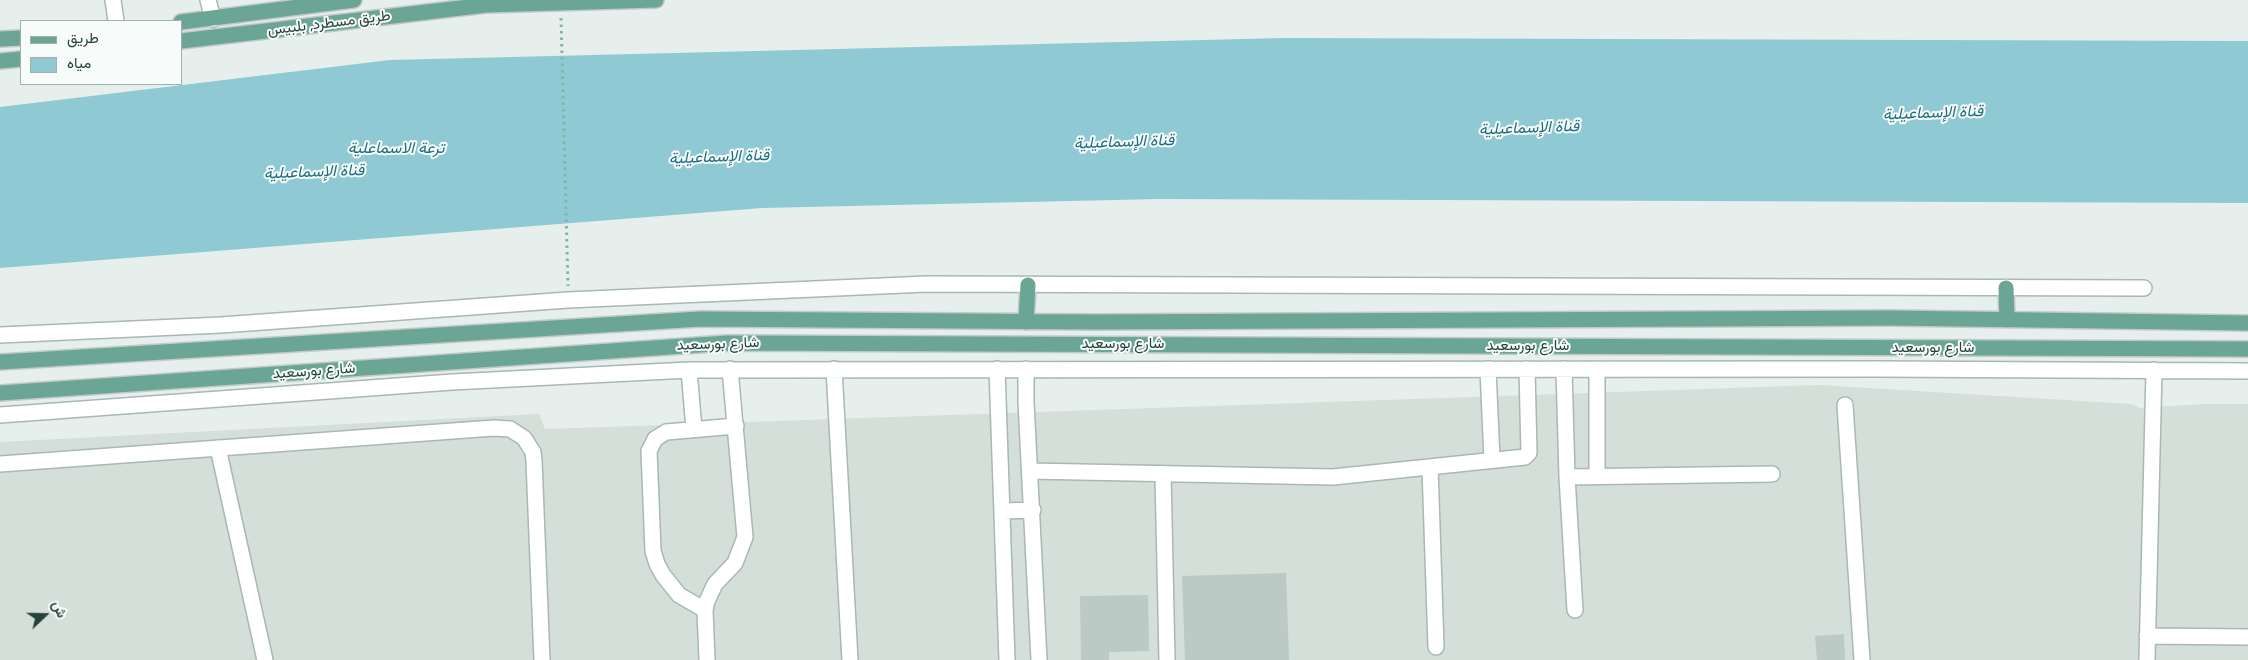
<!DOCTYPE html>
<html>
<head>
<meta charset="utf-8">
<style>
  body { margin:0 }
  #map { position:relative; width:2248px; height:660px; overflow:hidden; background:#e6efeb; font-family:Figtree,Vazirmatn,sans-serif }
  canvas { display:block }
  .legend { position:absolute; left:20px; top:20px; width:162px; height:65px; box-sizing:border-box; background:#f7fbf9; border:1px solid #a3b1ad; margin:0; padding:6px 9px; list-style:none; font-size:15px; color:#24423a }
  .legend li { display:flex; align-items:center; gap:10px; height:25px }
  .legend b { width:25px; border:1px solid #a3b1ad }
  .north { position:absolute; left:20px; top:590px; width:50px; height:50px; -webkit-text-stroke:4px #f7fbf9; paint-order:stroke; rotate:69deg; font-size:14px; font-weight:700; line-height:20px; text-align:center; color:#24423a }
  .north::after { content:''; display:block; margin:auto; width:18px; height:22px; background:#24423a; clip-path:polygon(50% 0,100% 100%,50% 72%,0 100%) }
</style>
</head>
<body>
<div id="map">
<canvas width="2248" height="660"></canvas>
<ul class="legend">
<li><b style="height:6px;background:#6aa596"></b>طريق</li>
<li><b style="height:14px;background:#8ec9d4"></b>مياه</li>
</ul>
<div class="north">ش</div>
</div>
<script>
const c = document.querySelector('canvas').getContext('2d');
c.lineJoin = 'round';
function fill(path, color) { c.fillStyle = color; c.fill(path, 'evenodd'); }
const poly = rows => new Path2D(rows.map(r => 'M' + r).join(''));
function stroke(path, color, width, dash) { c.strokeStyle = color; c.lineWidth = width; c.lineCap = dash ? 'butt' : 'round'; c.setLineDash(dash || []); c.stroke(path); }
function label(font, color, halo, rows, align = 'center') {
  c.font = font + ' Figtree,Vazirmatn,sans-serif'; c.lineWidth = 4; c.setLineDash([]); c.textBaseline = 'middle'; c.strokeStyle = halo; c.fillStyle = color; for (const [text, x, y, turn = 0] of rows) {
    c.save(); c.translate(x, y); c.rotate((+turn || 0) * Math.PI / 180); c.textAlign = isNaN(turn) ? turn : align; if (halo) c.strokeText(text, 0, 0); c.fillText(text, 0, 0); c.restore();
  }
}
const built = poly([
  [1819,385,2131,404,2140,408,2205,404,2248,404,2248,660,0,660,0,442,539,414,545,429]
]);
const water = poly([
  [1284,38,2248,41,2248,203,1158,199,762,208,0,268,0,107,390,60]
]);
const building = poly([
  [1286,573,1289,660,1185,660,1182,576],
  [1148,595,1149,651,1109,652,1109,660,1081,660,1080,596],
  [1844,634,1845,660,1817,660,1815,636]
]);
const path = poly([
  [561,18,568,286]
]);
const minor = poly([
  [113,0,116,21],
  [208,0,213,19],
  [0,335,221,325,568,300,926,284,2144,288],
  [834,369,850,660],
  [997,369,1007,660],
  [1026,369,1026,402,1039,660],
  [1488,369,1492,460],
  [1564,369,1567,477,1575,610],
  [689,370,694,429],
  [1845,405,1862,660],
  [0,415,452,382,689,370,1876,369,2248,371],
  [218,448,265,660],
  [0,464,494,428,510,429,524,438,533,452,534,461,542,660],
  [1430,467,1436,647],
  [1030,471,1333,477,1525,457,1529,453,1527,369],
  [1163,474,1167,660],
  [1567,477,1772,474],
  [1597,477,1597,369],
  [1002,511,1033,510],
  [705,610,679,595,663,575,657,564,653,551,649,451,655,439,666,432,736,426],
  [2147,636,2248,637],
  [707,660,705,610,707,601,715,584,735,563,745,537,730,369],
  [2147,660,2154,370]
]);
const major = poly([
  [181,22,354,0],
  [0,39,21,38],
  [181,41,486,5,656,0],
  [0,61,21,59],
  [2006,288,2007,320],
  [1026,322,1028,285],
  [0,362,700,319,1095,322,1890,318,2248,323],
  [0,393,727,343,2248,349]
]);
const streetNames = [
  ["طريق مسطرد, بلبيس",329,23,-7],
  ["شارع بورسعيد",718,344,-2],
  ["شارع بورسعيد",1123,344],
  ["شارع بورسعيد",1528,346],
  ["شارع بورسعيد",1933,348],
  ["شارع بورسعيد",314,371,-4]
];
const waterNames = [
  ["قناة الإسماعيلية",1933,113,-2],
  ["قناة الإسماعيلية",1529,128,-2],
  ["قناة الإسماعيلية",1124,142,-2],
  ["ترعة الاسماعلية",396,148],
  ["قناة الإسماعيلية",719,157,-2],
  ["قناة الإسماعيلية",314,172,-2]
];
fill(built, '#d4dfda');
fill(water, '#8ec9d4');
fill(building, '#bbcac4');
stroke(minor, '#a8b8b2', 18);
stroke(major, '#c2cac8', 18);
stroke(path, '#86b3a5', 3, [2.5, 4]);
stroke(minor, '#fff', 15);
stroke(major, '#6aa596', 15);
label('15px', '#24423a', '#f7fbf9', streetNames);
label('italic 16px', '#1c6f80', '#f7fbf9', waterNames);
</script>
</body>
</html>
